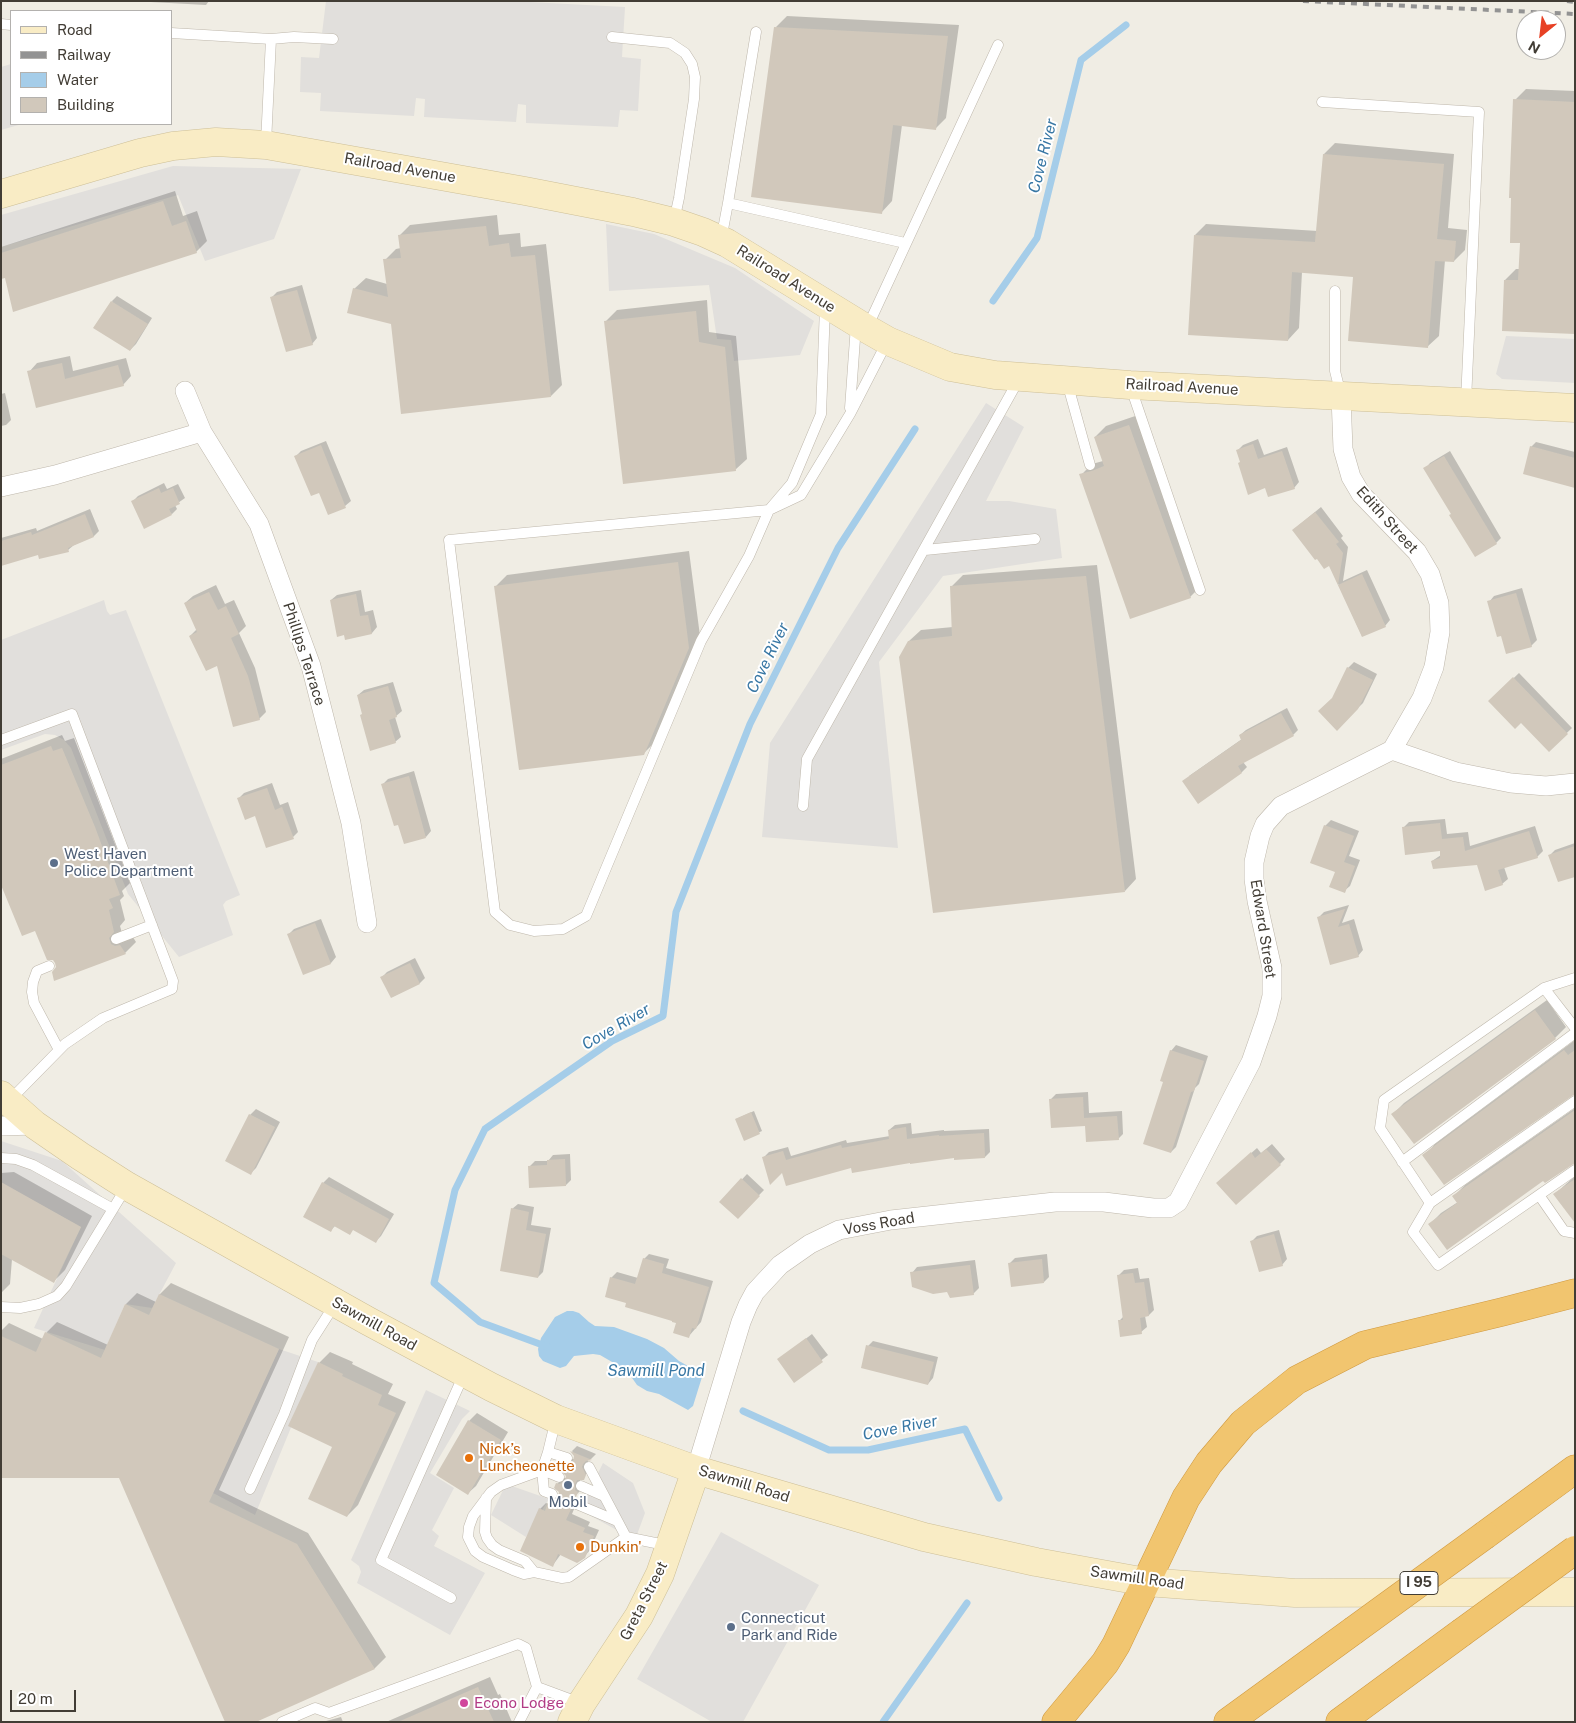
<!DOCTYPE html>
<html>
<head>
<meta charset="utf-8">
<style>
  body { margin:0 }
  #map { position:relative; width:1576px; height:1723px; overflow:hidden; background:#f0ede4; font-family:"Public Sans",sans-serif }
  canvas { display:block }
  .frame { position:absolute; inset:0; border:2px solid #423d35; pointer-events:none }
  .legend { position:absolute; left:10px; top:10px; width:162px; height:115px; box-sizing:border-box; background:#fff; border:1px solid #b3b1ae; margin:0; padding:6px 9px; list-style:none; font-size:15px; color:#423d35 }
  .legend li { display:flex; align-items:center; gap:10px; height:25px }
  .legend b { width:25px; border:1px solid #b3b1ae }
  .north { position:absolute; left:1516px; top:10px; width:50px; height:50px; box-sizing:border-box; background:#fff; border:1px solid #b3b1ae; border-radius:50%; rotate:209deg; font-size:14px; font-weight:700; line-height:20px; text-align:center; color:#423d35 }
  .north::after { content:''; display:block; margin:auto; width:18px; height:22px; background:#e74125; clip-path:polygon(50% 0,100% 100%,50% 72%,0 100%) }
  .scale { position:absolute; left:10px; top:1690px; width:66px; height:22px; box-sizing:border-box; border:2px solid #423d35; border-top:0; padding-left:6px; font-size:15px; line-height:18px; white-space:nowrap; color:#423d35; -webkit-text-stroke:4px #fff; paint-order:stroke }
</style>
</head>
<body>
<div id="map">
<canvas width="1576" height="1723"></canvas>
<div class="frame"></div>
<ul class="legend">
<li><b style="height:6px;background:#f9ecc5"></b>Road</li>
<li><b style="height:6px;background:#939393"></b>Railway</li>
<li><b style="height:14px;background:#a5cde9"></b>Water</li>
<li><b style="height:14px;background:#d1c8bb"></b>Building</li>
</ul>
<div class="north">N</div>
<div class="scale">20 m</div>
</div>
<script>
const c = document.querySelector('canvas').getContext('2d');
c.lineJoin = 'round';
function fill(path, color) { c.fillStyle = color; c.fill(path, 'evenodd'); }
const poly = rows => new Path2D(rows.map(r => 'M' + r).join(''));
function stroke(path, color, width, dash) { c.strokeStyle = color; c.lineWidth = width; c.lineCap = dash ? 'butt' : 'round'; c.setLineDash(dash || []); c.stroke(path); }
function label(font, color, halo, rows, align = 'center') {
  c.font = font + ' "Public Sans",sans-serif'; c.lineWidth = 4; c.setLineDash([]); c.textBaseline = 'middle'; c.strokeStyle = halo; c.fillStyle = color; for (const [text, x, y, turn = 0] of rows) {
    c.save(); c.translate(x, y); c.rotate((+turn || 0) * Math.PI / 180); c.textAlign = isNaN(turn) ? turn : align; if (halo) c.strokeText(text, 0, 0); c.fillText(text, 0, 0); c.restore();
  }
}
const parking = poly([
  [326,1,510,1,625,7,622,57,641,59,638,111,620,110,618,127,526,123,526,105,518,104,516,122,424,117,425,99,416,98,414,116,320,111,321,93,300,92,301,57,319,58],
  [11,64,11,124,22,124,1,130,1,67],
  [173,166,301,169,274,239,205,261,178,195,1,247,1,215],
  [606,224,654,234,735,268,814,321,800,355,734,361,731,340,717,339,709,285,609,291],
  [1506,336,1575,339,1575,383,1502,379,1496,374],
  [986,403,1024,427,986,501,1009,501,1056,509,1062,558,943,576,879,662,898,848,762,837,770,743],
  [104,600,107,611,110,615,126,610,240,895,226,901,223,905,233,935,179,957,128,894,71,748,64,740,55,735,45,734,1,750,1,640],
  [1,1141,62,1161,176,1263,152,1308,125,1304,105,1350,34,1328,81,1227,1,1183],
  [279,1349,318,1362,255,1515,213,1493],
  [426,1390,470,1411,462,1419,430,1473,454,1488,432,1530,439,1536,434,1546,485,1573,450,1635,357,1583,361,1572,359,1566,351,1560],
  [603,1463,633,1483,645,1513,635,1540,580,1510],
  [506,1484,549,1499,526,1537,491,1515],
  [721,1532,819,1585,743,1722,712,1722,637,1679]
]);
const water = poly([
  [567,1311,573,1311,579,1313,589,1322,595,1326,614,1327,647,1339,664,1348,679,1361,697,1371,702,1377,693,1406,688,1410,659,1394,647,1391,637,1385,630,1375,619,1366,600,1355,593,1354,574,1356,566,1366,560,1368,543,1361,539,1356,538,1349,541,1338,555,1317]
]);
const shadow = poly([
  [132,1,209,1,206,5],
  [787,16,959,25,946,118,935,129,902,125,892,201,881,213,776,27],
  [1526,89,1575,91,1575,333,1505,280,1516,269,1520,269,1521,242,1515,100],
  [1335,143,1454,154,1448,228,1467,230,1465,250,1454,261,1445,260,1439,336,1427,347,1354,276,1302,272,1299,328,1288,340,1195,235,1206,224,1318,231,1324,154],
  [175,191,183,216,197,211,207,241,196,252,1,278,1,247],
  [497,215,499,235,520,233,521,247,546,244,562,385,551,396,392,323,354,289,366,278,387,284,385,260,396,249,401,248,399,236,410,225],
  [302,285,317,338,312,344,271,298,277,292],
  [117,296,152,318,136,344,130,350,112,301],
  [707,300,709,332,736,336,747,459,735,470,606,321,617,310],
  [70,356,73,371,126,358,131,376,123,385,37,406,29,372,37,363],
  [5,393,11,420,6,425,1,426,1,394],
  [1141,414,1201,586,1190,597,1081,475,1092,464,1103,461,1095,437,1106,426],
  [1258,439,1264,455,1287,447,1299,482,1294,488,1266,487,1241,461,1238,450,1243,445],
  [326,441,351,501,345,506,328,513,319,491,296,456,301,451],
  [1536,442,1575,452,1575,487,1531,447],
  [1450,451,1501,538,1496,543,1453,514,1425,469,1430,463],
  [164,483,167,489,178,484,185,498,175,505,177,509,172,514,133,501,138,496],
  [1321,507,1343,536,1341,538,1348,547,1343,581,1367,570,1390,620,1385,626,1362,636,1329,564,1317,557,1293,530],
  [90,509,99,531,94,536,74,545,68,550,39,554,1,565,1,538,36,528,37,531],
  [689,551,700,636,655,742,643,754,496,586,507,575],
  [1097,565,1136,879,1125,891,909,641,921,630,953,627,951,587,963,575],
  [216,585,225,604,234,600,246,626,239,633,255,668,266,712,259,719,218,665,190,636,197,629,185,603,193,596],
  [1522,588,1537,640,1531,646,1489,602,1494,596],
  [361,590,365,612,373,610,377,627,372,633,346,639,331,600,337,595],
  [1354,662,1377,674,1363,703,1337,729,1334,698,1348,668],
  [1519,673,1572,728,1549,750,1521,721,1490,701],
  [393,682,402,711,395,717,401,737,395,742,363,713,358,695,364,690],
  [1287,708,1298,730,1293,735,1243,762,1247,767,1242,772,1199,802,1189,776,1242,739,1240,735,1246,730],
  [62,735,65,741,74,738,130,883,122,891,124,896,120,900,125,920,120,926,122,933,131,934,136,942,125,953,56,970,57,963,36,930,1,881,1,759],
  [414,771,431,831,426,837,399,824,383,784,388,779],
  [272,783,280,805,288,802,298,832,293,837,255,815,238,799,244,793],
  [1445,819,1447,834,1468,832,1470,846,1535,826,1543,851,1537,857,1504,867,1508,879,1502,884,1477,863,1432,861,1441,855,1441,850,1403,828,1409,822],
  [1331,820,1359,831,1349,856,1360,860,1350,886,1344,891,1336,872,1325,826],
  [1575,843,1575,875,1550,855,1555,850],
  [1349,905,1342,923,1354,919,1363,950,1358,956,1318,918,1324,912],
  [321,919,336,957,331,963,304,973,288,935,294,929],
  [415,958,425,978,420,983,392,997,382,977,387,972],
  [1547,1000,1566,1027,1555,1038,1393,1114,1404,1103],
  [1575,1040,1575,1094,1424,1156,1435,1144],
  [1176,1045,1208,1056,1199,1084,1195,1088,1176,1147,1171,1152,1165,1081,1171,1051],
  [1088,1092,1089,1113,1122,1111,1123,1134,1118,1139,1086,1125,1050,1100,1056,1094],
  [1575,1108,1575,1162,1544,1179,1430,1224,1441,1213,1458,1202,1454,1196,1465,1185],
  [256,1109,280,1122,256,1168,251,1173,250,1115],
  [754,1111,762,1131,744,1139,736,1119],
  [911,1123,912,1134,944,1130,944,1131,989,1129,990,1152,985,1157,955,1156,852,1167,783,1171,764,1157,769,1152,788,1147,791,1156,846,1140,847,1143,890,1136,889,1130,895,1125],
  [1272,1144,1285,1159,1280,1164,1223,1178,1257,1148,1261,1153],
  [570,1154,571,1180,566,1185,529,1167,535,1161,548,1161,553,1155],
  [14,1172,92,1216,65,1270,54,1281,12,1259,10,1284,1,1293,1,1173],
  [747,1174,764,1190,738,1217,721,1202],
  [1575,1176,1575,1220,1555,1194],
  [329,1177,394,1214,381,1236,376,1241,354,1229,335,1226,330,1231,323,1183],
  [518,1204,534,1207,531,1225,551,1228,543,1272,538,1277,512,1209],
  [1279,1230,1287,1259,1282,1265,1252,1241,1257,1236],
  [649,1254,669,1259,666,1268,713,1281,701,1322,689,1336,678,1323,628,1302,611,1278,617,1272,638,1278,644,1259],
  [1047,1254,1049,1277,1044,1282,1010,1263,1015,1258],
  [975,1260,979,1288,973,1294,948,1291,912,1273,917,1267],
  [1138,1268,1140,1279,1149,1278,1154,1310,1149,1315,1145,1316,1147,1327,1141,1332,1119,1321,1124,1316,1119,1275,1124,1270],
  [171,1283,289,1337,219,1490,308,1533,386,1657,375,1668,253,1722,120,1476,1,1477,1,1331,9,1323,43,1339,46,1333,57,1322,108,1345,126,1304,137,1293,156,1302,160,1294],
  [812,1334,828,1355,795,1381,779,1359],
  [873,1341,938,1357,933,1378,928,1384,868,1346],
  [330,1352,353,1362,352,1364,393,1384,388,1394,406,1402,358,1505,347,1516,319,1363],
  [477,1413,508,1432,476,1486,467,1494,469,1421],
  [577,1446,596,1454,591,1459,587,1459,591,1468,583,1478,580,1478,580,1481,584,1486,582,1489,576,1495,572,1496,577,1502,572,1514,590,1522,588,1526,599,1530,590,1550,584,1557,561,1554,553,1565,540,1509,546,1503,549,1504,556,1495,560,1495,557,1484,564,1478,567,1478,565,1465,572,1459,575,1459,575,1456,572,1451],
  [490,1677,498,1695,500,1694,512,1722,386,1722],
  [341,1717,343,1722,325,1722,326,1721]
]);
const stream = poly([
  [993,301,1037,238,1081,60,1126,25],
  [548,1347,480,1322,434,1283,455,1190,485,1129,612,1041,663,1016,676,912,750,724,838,548,915,429],
  [743,1411,829,1450,868,1450,965,1429,999,1498],
  [883,1722,967,1603]
]);
const building = poly([
  [774,27,948,36,936,130,893,125,882,214,751,197],
  [1513,99,1575,102,1575,334,1502,331,1504,280,1518,280,1520,243,1510,243,1511,198,1509,198],
  [1323,154,1444,164,1437,239,1456,241,1454,262,1435,261,1428,348,1348,341,1353,277,1292,272,1288,341,1188,335,1194,235,1315,242],
  [163,201,172,226,186,221,197,253,13,312,5,278,1,279,1,253],
  [486,226,489,246,509,243,511,257,535,255,551,397,401,414,391,324,347,313,353,288,388,297,383,259,401,258,398,235],
  [297,290,313,345,286,352,270,297],
  [111,301,148,324,130,351,93,328],
  [696,311,699,342,725,347,736,471,623,484,604,321],
  [62,363,65,379,118,365,124,386,36,408,27,371],
  [1129,425,1191,598,1130,619,1079,474,1092,471,1104,466,1094,437],
  [1253,444,1258,459,1282,451,1295,489,1268,497,1265,488,1248,495,1238,463,1240,462,1236,450],
  [321,445,346,508,328,515,319,493,311,496,294,456],
  [1530,446,1575,458,1575,488,1523,474],
  [1444,456,1497,544,1475,557,1449,515,1451,514,1423,468],
  [159,488,161,493,173,488,180,504,169,509,172,515,144,529,131,501],
  [1315,512,1339,542,1336,544,1343,553,1338,585,1362,574,1386,627,1362,637,1329,566,1324,569,1317,559,1315,560,1292,530],
  [85,514,94,537,68,548,69,552,39,559,38,555,1,566,1,541,31,532,32,535],
  [678,562,689,648,644,755,519,770,494,586],
  [1086,576,1125,892,933,913,899,657,908,641,952,636,950,586],
  [209,592,218,610,226,606,239,634,231,638,248,676,260,720,233,727,217,666,206,671,189,636,197,632,184,603],
  [1516,593,1532,647,1506,654,1501,636,1497,637,1487,601],
  [356,594,360,616,368,615,372,634,345,640,344,635,337,637,330,600],
  [1347,667,1373,680,1358,709,1337,731,1318,711,1332,698],
  [1513,677,1568,734,1549,752,1521,723,1515,729,1488,701],
  [388,686,397,717,389,720,396,743,370,751,360,715,362,714,357,695],
  [1281,713,1294,736,1238,766,1242,773,1198,804,1182,781,1241,740,1239,735],
  [51,746,53,751,62,748,95,827,120,895,109,899,113,908,109,910,114,932,109,938,111,944,115,946,120,945,126,954,54,981,52,972,56,967,55,963,53,960,47,960,35,931,22,936,1,885,1,765],
  [409,776,426,838,404,844,398,825,394,826,381,784],
  [267,788,275,810,282,807,294,839,266,848,255,816,245,820,237,798],
  [1440,823,1442,839,1463,837,1465,851,1529,831,1538,858,1498,870,1503,885,1485,891,1477,865,1433,869,1431,861,1440,858,1440,851,1405,855,1402,827],
  [1324,825,1354,836,1344,862,1355,866,1345,893,1329,887,1335,872,1310,863],
  [1575,846,1575,877,1558,882,1548,855],
  [1345,909,1338,927,1349,924,1359,957,1330,965,1317,917],
  [315,923,331,964,303,975,287,934],
  [410,963,420,984,391,998,380,977],
  [1535,1010,1556,1039,1414,1144,1391,1114],
  [1170,1050,1204,1061,1194,1091,1191,1092,1171,1153,1143,1144,1163,1082,1160,1081],
  [1564,1050,1568,1055,1575,1050,1575,1094,1444,1185,1422,1155],
  [1083,1097,1084,1118,1117,1116,1119,1140,1086,1142,1085,1126,1051,1128,1049,1099],
  [1575,1110,1575,1163,1545,1183,1543,1181,1447,1250,1428,1224,1457,1203,1452,1196],
  [751,1112,760,1134,744,1141,735,1119],
  [249,1114,275,1127,251,1175,225,1161],
  [906,1127,907,1139,939,1135,939,1136,984,1133,985,1158,954,1160,954,1158,910,1164,910,1163,852,1173,851,1168,786,1186,782,1173,770,1185,762,1157,783,1151,786,1160,841,1145,842,1148,889,1139,888,1130],
  [1266,1149,1281,1165,1236,1205,1216,1183,1251,1152,1255,1158],
  [565,1159,566,1186,529,1188,528,1166,547,1165,547,1160],
  [741,1178,760,1196,738,1219,719,1202],
  [1575,1179,1575,1223,1553,1194],
  [1,1182,81,1227,54,1283,1,1254],
  [322,1182,389,1219,376,1243,353,1230,350,1235,334,1226,331,1232,303,1217],
  [511,1208,529,1212,526,1230,546,1234,538,1278,500,1271],
  [1274,1234,1283,1266,1259,1272,1250,1241],
  [643,1258,664,1264,662,1273,709,1287,696,1329,692,1328,689,1338,673,1333,676,1323,672,1322,672,1321,625,1307,626,1303,605,1297,610,1277,635,1284],
  [1042,1259,1044,1283,1011,1287,1008,1263],
  [970,1265,974,1295,950,1298,947,1292,933,1294,912,1287,910,1272],
  [1133,1273,1135,1283,1144,1282,1149,1316,1140,1318,1142,1334,1120,1337,1118,1320,1123,1320,1117,1275],
  [159,1294,279,1349,209,1502,297,1544,375,1669,256,1722,225,1722,119,1478,1,1478,1,1336,36,1352,45,1332,101,1358,125,1304,149,1315],
  [806,1338,823,1362,794,1383,777,1359],
  [866,1345,934,1362,928,1385,861,1368],
  [318,1362,343,1374,342,1376,382,1395,378,1405,396,1413,347,1517,308,1499,332,1447,288,1426],
  [468,1420,501,1440,468,1495,436,1475],
  [570,1451,592,1460,586,1461,583,1464,582,1467,586,1475,584,1480,577,1480,575,1484,575,1490,578,1492,576,1497,573,1496,568,1500,567,1504,571,1509,566,1520,585,1528,583,1532,594,1536,585,1558,577,1563,558,1554,553,1567,520,1551,539,1508,545,1511,549,1500,554,1501,558,1497,559,1492,554,1488,556,1483,560,1484,565,1480,566,1476,561,1471,564,1464,569,1465,573,1461,574,1456],
  [478,1687,494,1722,398,1722]
]);
const lane = poly([
  [1,24,11,25],
  [171,33,271,39,294,37,333,39],
  [612,37,670,43,685,53,692,64,695,77,694,99,679,198,674,221],
  [1322,102,1479,112,1466,401],
  [266,143,271,39],
  [728,203,756,32],
  [721,240,728,203,905,243],
  [1335,291,1335,371,1341,395],
  [825,307,821,414,792,483,769,510,749,556,701,641,586,916,563,929,534,931,510,925,495,912,449,540,769,510,801,495,850,414,887,342],
  [867,328,998,45],
  [1067,382,1090,465],
  [1131,388,1200,590],
  [850,408,856,325],
  [925,550,1035,539],
  [1,740,72,714,173,981,172,989,103,1018,65,1044,9,1101],
  [803,806,807,759,1019,379],
  [116,939,152,925],
  [49,966,37,971,33,982,32,992,34,1003,59,1050],
  [1575,978,1544,988,1384,1100,1380,1128,1430,1203,1413,1232,1438,1265,1575,1170],
  [1544,988,1575,1028],
  [1,1158,16,1159,33,1165,113,1209],
  [1402,1162,1575,1033],
  [1539,1195,1564,1231,1575,1233],
  [1430,1203,1575,1101],
  [1,1307,20,1308,39,1304,57,1296,66,1286,127,1186],
  [556,1419,548,1452,567,1458],
  [548,1452,542,1470,544,1491,552,1494],
  [589,1467,626,1537],
  [559,1477,542,1470,501,1485,491,1492,473,1516,469,1527,468,1537,475,1551,483,1557,513,1570,524,1574,534,1572,562,1578,569,1577,626,1537,670,1546],
  [581,1486,604,1496],
  [250,1489,284,1414,312,1340,335,1304],
  [486,1498,485,1532,487,1538,492,1545,499,1550,525,1561,534,1572],
  [574,1503,617,1521],
  [451,1598,381,1560,464,1374],
  [537,1687,580,1703],
  [282,1722,315,1708,329,1713,518,1644,526,1648,537,1687,519,1722]
]);
const street = poly([
  [185,391,202,432,259,524,311,666,351,823,367,923],
  [1341,396,1343,449,1351,477,1361,494,1417,552,1430,574,1439,603,1440,632,1434,667,1422,698,1392,750],
  [1,487,55,475,202,432],
  [1,1126,35,1125],
  [696,1470,741,1322,748,1305,755,1292,780,1265,810,1244,839,1230,891,1220,1055,1202,1104,1202,1153,1208,1169,1208,1178,1202,1251,1062,1267,1016,1272,996,1272,968,1257,901,1254,879,1254,862,1260,836,1265,824,1281,806,1392,750,1456,772,1511,783,1546,786,1575,783]
]);
const secondary = poly([
  [1,194,140,153,173,146,216,142,266,145,525,191,633,212,674,222,703,232,727,243,867,329,888,341,950,367,995,375,1130,385,1575,408],
  [1,1095,35,1125,80,1156,127,1186,368,1321,491,1387,556,1419,696,1470,924,1537,1036,1562,1146,1582,1295,1593,1575,1592],
  [572,1722,581,1704,639,1616,660,1574,696,1470]
]);
const highway = poly([
  [1485,1535,1575,1469],
  [1056,1722,1105,1663,1116,1645,1186,1498,1209,1463,1243,1423,1297,1380,1365,1345,1502,1312,1575,1293],
  [1228,1722,1353,1631],
  [1340,1722,1461,1633]
]);
const rail = poly([
  [1303,1,1575,14],
  [1567,1,1575,2]
]);
const highwayBridge = poly([
  [1353,1631,1485,1535],
  [1461,1633,1575,1550]
]);
const markers = [
  [54,863,5,"#5c6f8a"],
  [469,1458,5,"#e8710a"],
  [568,1485,5,"#5c6f8a"],
  [580,1547,5,"#e8710a"],
  [731,1627,5,"#5c6f8a"],
  [464,1703,5,"#d1479c"]
];
const shields = [
  [1419,1583,38]
];
const shieldNames = [
  ["I 95",1419,1583]
];
const streetNames = [
  ["Railroad Avenue",400,168,10],
  ["Railroad Avenue",786,279,32],
  ["Railroad Avenue",1182,387,3],
  ["Edith Street",1387,520,48],
  ["Phillips Terrace",304,654,72],
  ["Edward Street",1263,929,81],
  ["Voss Road",879,1224,-10],
  ["Sawmill Road",374,1324,29],
  ["Sawmill Road",744,1484,17],
  ["Sawmill Road",1137,1578,8],
  ["Greta Street",644,1601,-63]
];
const serviceNames = [
  ["West Haven",64,854],
  ["Police Department",64,871],
  ["Mobil",568,1502,"center"],
  ["Connecticut",741,1618],
  ["Park and Ride",741,1635]
];
const foodNames = [
  ["Nick’s",479,1449],
  ["Luncheonette",479,1466],
  ["Dunkin'",590,1547]
];
const hotelNames = [
  ["Econo Lodge",474,1703]
];
const waterNames = [
  ["Cove River",1043,156,-76],
  ["Cove River",768,658,-64],
  ["Cove River",616,1027,-30],
  ["Sawmill Pond",656,1371],
  ["Cove River",900,1428,-11]
];
fill(parking, '#e1dfdc');
fill(water, '#a5cde9');
fill(shadow, '#0003');
stroke(stream, '#a5cde9', 7);
fill(building, '#d1c8bb');
stroke(lane, '#beb7ab', 11);
stroke(street, '#beb7ab', 20);
stroke(secondary, '#cdbf97', 29);
stroke(highway, '#cf9940', 29);
stroke(lane, '#fff', 10);
stroke(street, '#fff', 19);
stroke(secondary, '#f9ecc5', 28);
stroke(highway, '#f1c56f', 28);
stroke(rail, '#939393', 4, [6, 6]);
stroke(highwayBridge, '#cf9940', 29, []);
stroke(highwayBridge, '#f1c56f', 28);
for (const [x, y, r, color] of markers) { const dot = new Path2D(); dot.arc(x, y, r, 0, 2 * Math.PI); c.fillStyle = color; c.fill(dot); stroke(dot, '#fff', 2); }
for (const [x, y, w] of shields) { const box = new Path2D(); box.roundRect(x - w / 2, y - 11.5, w, 23, 4); c.fillStyle = '#fff'; c.fill(box); stroke(box, '#423d35', 1); }
label('bold 14px', '#423d35', null, shieldNames);
label('15px', '#423d35', '#fff', streetNames);
label('15px', '#4e5e75', '#fff', serviceNames, 'left');
label('15px', '#c56008', '#fff', foodNames, 'left');
label('15px', '#b23c85', '#fff', hotelNames, 'left');
label('italic 16px', '#3877a4', '#fff', waterNames);
</script>
</body>
</html>
